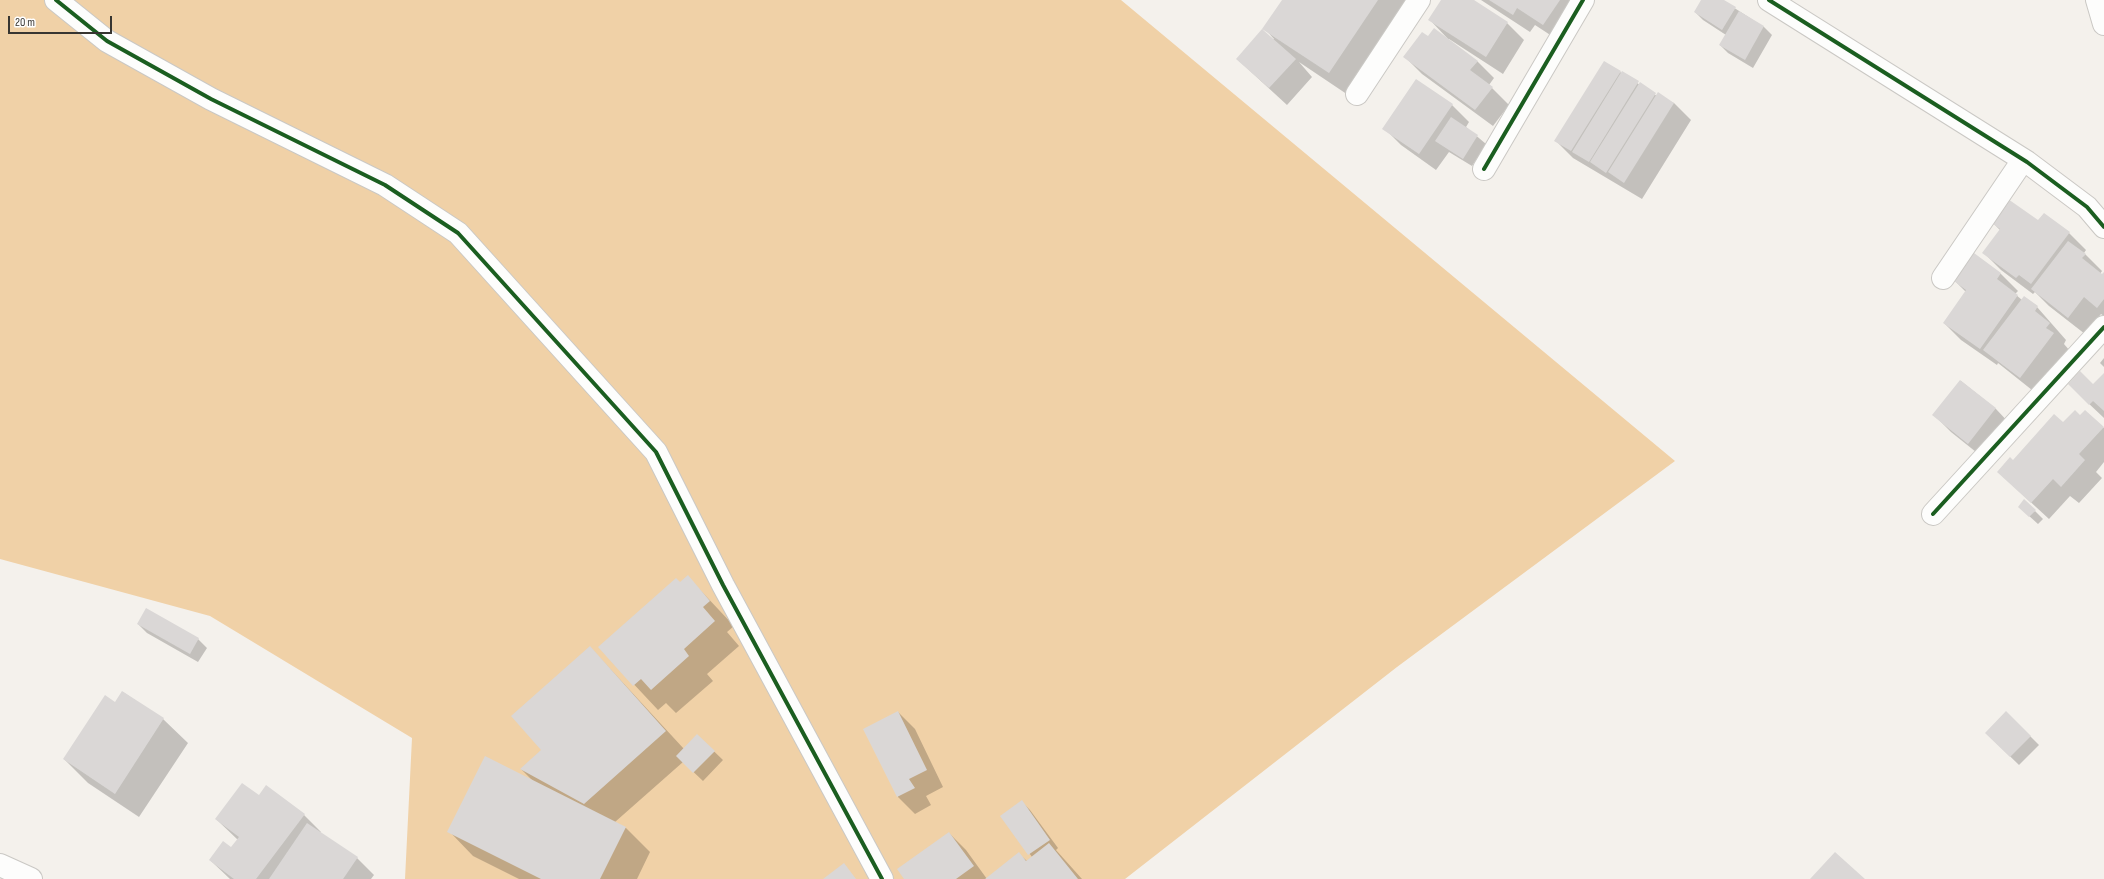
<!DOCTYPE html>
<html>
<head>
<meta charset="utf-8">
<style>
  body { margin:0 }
  #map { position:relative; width:2104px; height:879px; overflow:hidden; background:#f4f1ec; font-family:"Sofia Sans Condensed",sans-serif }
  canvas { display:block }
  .scale { position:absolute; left:8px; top:16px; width:104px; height:18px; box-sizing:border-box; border:2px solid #373531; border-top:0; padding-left:5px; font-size:12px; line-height:14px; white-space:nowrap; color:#373531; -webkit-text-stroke:3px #fff; paint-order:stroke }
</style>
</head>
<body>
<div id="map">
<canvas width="2104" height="879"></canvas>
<div class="scale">20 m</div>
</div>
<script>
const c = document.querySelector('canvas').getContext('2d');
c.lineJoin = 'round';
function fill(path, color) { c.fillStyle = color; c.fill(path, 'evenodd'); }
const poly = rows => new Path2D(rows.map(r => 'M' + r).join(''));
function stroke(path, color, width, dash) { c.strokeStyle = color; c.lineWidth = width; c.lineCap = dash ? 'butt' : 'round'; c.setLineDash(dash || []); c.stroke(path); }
const forest = poly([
  [0,0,1121,0,1675,461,1397,667,1125,879,405,879,412,738,210,616,0,559]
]);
const shadow = poly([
  [1283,0,1429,0,1360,103,1299,62,1312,77,1287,105,1237,59,1274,39,1264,28],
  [1442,0,1473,0,1507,23,1524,40,1503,74,1449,39,1448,40,1477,61,1494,78,1489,85,1509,105,1493,126,1422,74,1405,57,1428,37,1448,39,1430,20],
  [1481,0,1586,0,1561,42,1535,25,1530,32],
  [1702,0,1722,0,1764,27,1772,35,1753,68,1728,53,1720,45,1726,35,1703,20,1695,12],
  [1620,72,1657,96,1674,103,1691,120,1642,199,1573,158,1556,141],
  [1416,81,1452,105,1469,122,1466,127,1486,144,1472,166,1449,152,1436,170,1401,145,1384,128],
  [2038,222,2069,233,2086,250,2084,253,2102,271,2100,274,2102,276,2104,274,2104,316,2101,314,2085,334,2049,306,2035,292,2033,294,2001,270,1984,253,2000,230,1993,223],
  [1974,254,2001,274,2018,291,2015,294,2022,300,2037,307,2066,340,2064,344,2070,351,2037,394,1998,363,1997,365,1961,340,1944,323,1966,292,1955,281],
  [2104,358,2104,367,2100,363],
  [2104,375,2104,418,2086,401,2094,386],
  [1961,381,1996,409,2012,426,1986,460,1951,432,1934,415],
  [2085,412,2104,428,2104,462,2096,472,2102,478,2079,503,2070,496,2049,519,1998,472,2064,424,2081,416],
  [2035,511,2043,519,2038,524,2028,515],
  [688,577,734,626,727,632,739,646,707,674,713,681,676,713,666,703,658,710,599,647],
  [138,624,198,639,207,648,198,662,147,633],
  [590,647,684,749,697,735,723,760,703,781,683,762,615,822,626,828,650,852,637,879,519,879,473,856,449,831,532,780,521,769,542,750],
  [123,692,163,719,188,743,139,817,88,783,64,759,116,703],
  [898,712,915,729,943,787,926,796,931,805,915,814,898,797],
  [2006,712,2039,745,2019,765,1986,733],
  [259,796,304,815,321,832,320,833,357,858,374,875,371,879,230,879,210,860,231,849,238,840,216,819],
  [1022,802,1030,810,1058,848,1056,850,1082,879,906,879,949,833,966,850,987,879,1019,854,1027,861,1032,857,1002,816]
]);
const building = poly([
  [1282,0,1378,0,1329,73,1262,29],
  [1441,0,1474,0,1508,22,1486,57,1428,20],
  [1489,0,1560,0,1543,25,1517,8,1513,15],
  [1701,0,1724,0,1736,7,1722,30,1694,12],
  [1739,11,1764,26,1745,60,1719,45],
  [1434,28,1478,61,1470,70,1493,87,1475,110,1403,57,1422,32,1428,36],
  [1262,29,1296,59,1269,88,1236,59],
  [1604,61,1621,71,1571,151,1554,141],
  [1622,71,1639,81,1589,162,1572,152],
  [1416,79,1453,104,1419,154,1382,129],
  [1640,82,1656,93,1606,173,1590,162],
  [1658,92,1674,103,1624,183,1608,172],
  [1451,117,1478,135,1463,159,1435,141],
  [2008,199,2038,220,2044,213,2070,232,2031,284,2019,275,2016,278,1982,253,2000,229,1992,223],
  [2068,241,2086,254,2082,258,2102,274,2104,272,2104,299,2097,308,2084,297,2068,318,2031,289],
  [1974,253,2001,273,1997,279,2018,295,1980,349,1943,323,1966,290,1954,281],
  [2024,296,2038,306,2035,311,2050,323,2046,328,2054,333,2020,378,1983,350],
  [2080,371,2093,384,2104,373,2104,411,2093,401,2089,405,2068,384],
  [1960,380,1996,408,1968,444,1932,415],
  [2075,410,2080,415,2085,410,2104,427,2079,454,2085,460,2061,487,2053,479,2031,503,1997,472,2010,457,2013,460,2054,414,2063,422],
  [2024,499,2036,510,2029,517,2018,507],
  [688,575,710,601,703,607,715,621,684,649,689,656,651,690,641,679,633,686,598,647,676,578,680,582],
  [146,608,199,638,190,654,137,624],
  [590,646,666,731,584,804,520,769,541,750,511,716],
  [122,691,164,718,115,794,63,759,105,695,115,702],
  [898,711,927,770,909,779,915,788,897,797,863,729],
  [2006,711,2031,736,2010,757,1985,733],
  [697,734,715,751,693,773,676,756],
  [485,756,626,827,600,879,541,879,447,832],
  [242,783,259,795,266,785,305,814,256,879,234,879,209,860,223,841,231,847,239,837,215,819],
  [1022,800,1050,840,1028,855,1000,816],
  [307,823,358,857,343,879,269,879],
  [949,832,974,866,956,879,904,879,897,869],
  [1049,843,1078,879,985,879,1019,852,1026,861],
  [1835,852,1865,879,1810,879],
  [844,863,856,879,823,879]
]);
const minor = poly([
  [2097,0,2104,24],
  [1357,94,1419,0],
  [1484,169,1583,0],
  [1943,278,2023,160],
  [1933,514,2104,327]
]);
const tertiary = poly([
  [56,0,107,41,211,99,385,185,458,233,656,452,723,585,882,879],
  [1769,0,2027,162,2087,207,2104,227],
  [0,865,31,879]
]);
const cycleway = poly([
  [56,0,107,41,211,99,385,185,458,233,656,452,723,585,882,879],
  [1769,0,2027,162,2087,207,2104,227],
  [1484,169,1583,0],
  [1933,514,2104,327]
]);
fill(forest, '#f0d1a7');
fill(shadow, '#0003');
fill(building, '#dad7d6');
stroke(minor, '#cac8c4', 24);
stroke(tertiary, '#cac8c4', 24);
stroke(minor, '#fdfdfc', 22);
stroke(tertiary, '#fdfdfc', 22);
stroke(cycleway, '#1b5e20', 4);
</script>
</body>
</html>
